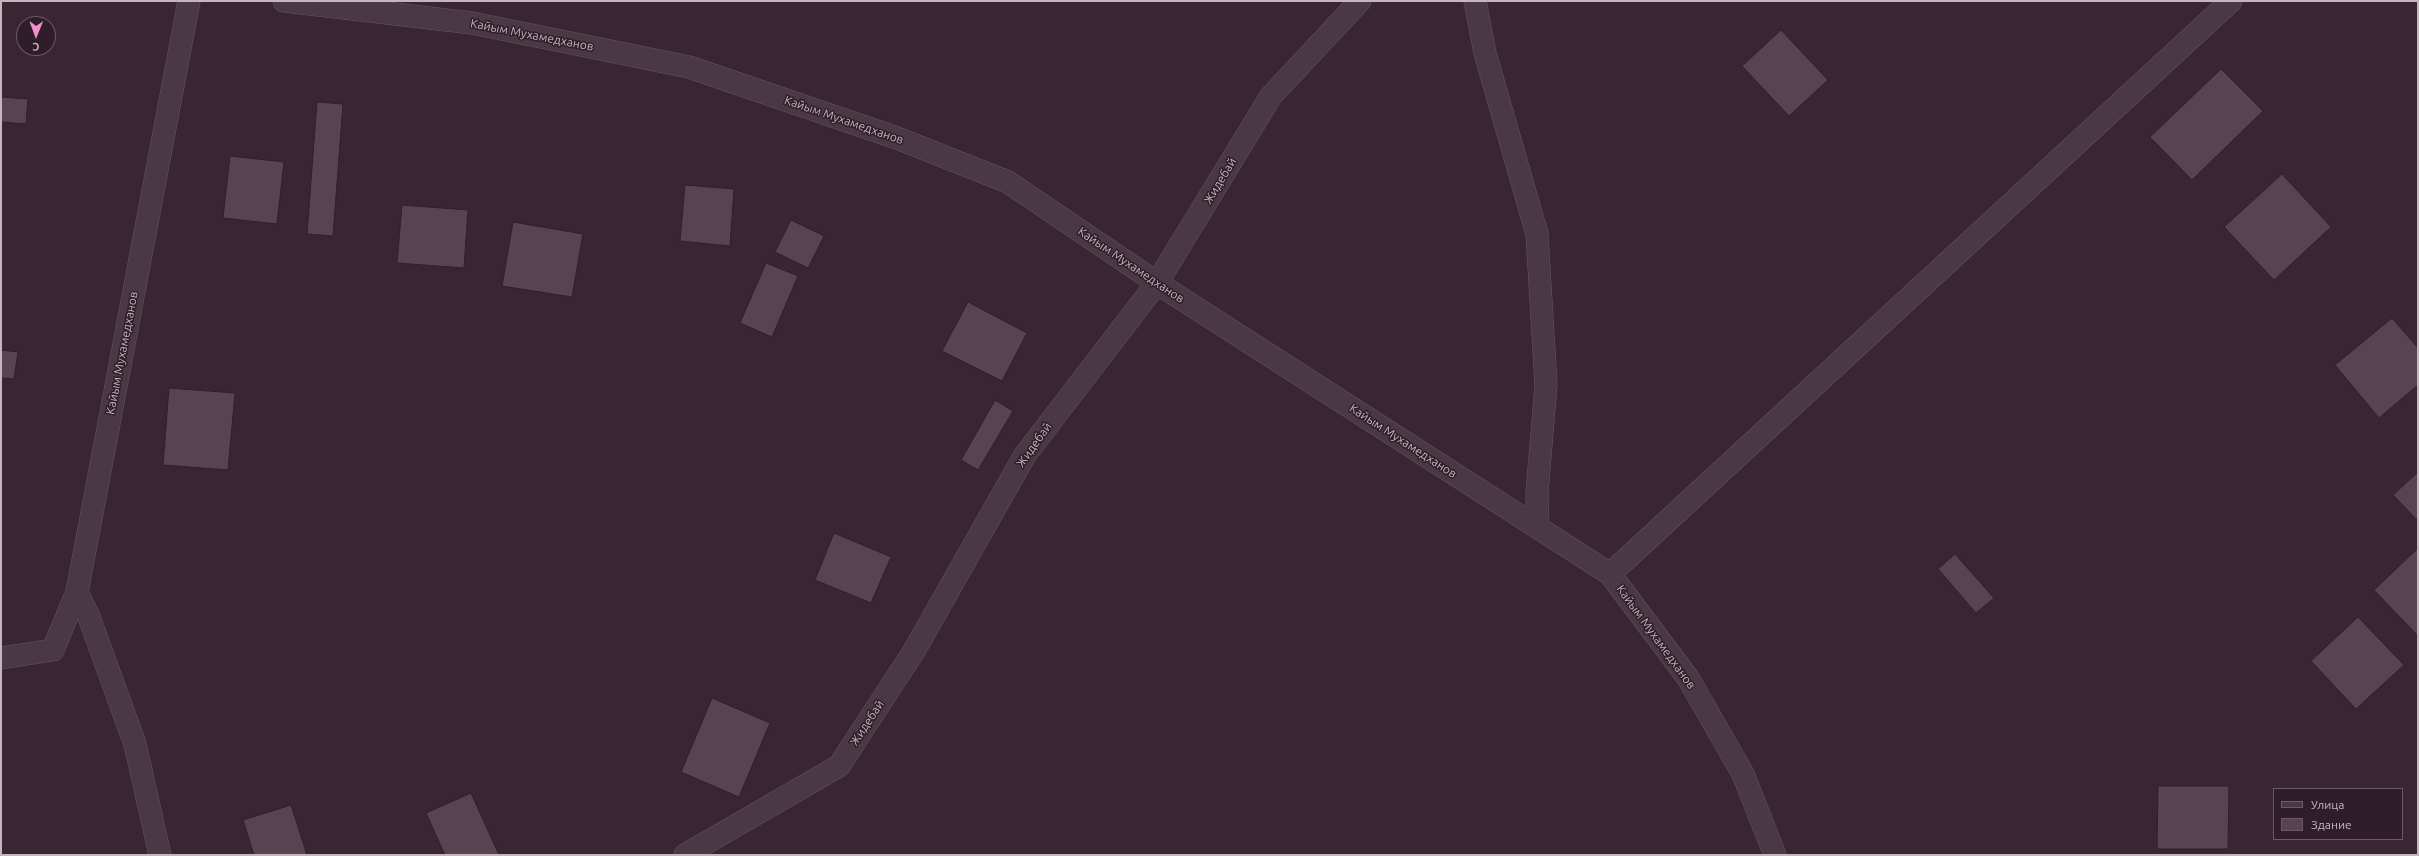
<!DOCTYPE html>
<html>
<head>
<meta charset="utf-8">
<style>
  body { margin:0 }
  #map { position:relative; width:2419px; height:856px; overflow:hidden; background:#3a2533; font-family:Ubuntu,sans-serif }
  canvas { display:block }
  .frame { position:absolute; inset:0; border:2px solid #c6b4bf; pointer-events:none }
  .legend { position:absolute; left:2273px; top:788px; width:130px; height:52px; box-sizing:border-box; background:#2f1e29; border:1px solid #6b5a65; margin:0; padding:5px 7px; list-style:none; font-size:12px; color:#c6b4bf }
  .legend li { display:flex; align-items:center; gap:8px; height:20px }
  .legend b { width:20px; border:1px solid #6b5a65 }
  .north { position:absolute; left:16px; top:16px; width:40px; height:40px; box-sizing:border-box; background:#2f1e29; border:1px solid #6b5a65; border-radius:50%; rotate:181deg; font-size:11px; font-weight:700; line-height:16px; text-align:center; color:#c6b4bf }
  .north::after { content:''; display:block; margin:auto; width:14px; height:18px; background:#ed92ca; clip-path:polygon(50% 0,100% 100%,50% 72%,0 100%) }
</style>
</head>
<body>
<div id="map">
<canvas width="2419" height="856"></canvas>
<div class="frame"></div>
<ul class="legend">
<li><b style="height:5px;background:#4a3944"></b>Улица</li>
<li><b style="height:11px;background:#594252"></b>Здание</li>
</ul>
<div class="north">С</div>
</div>
<script>
const c = document.querySelector('canvas').getContext('2d');
c.lineJoin = 'round';
function fill(path, color) { c.fillStyle = color; c.fill(path, 'evenodd'); }
const poly = rows => new Path2D(rows.map(r => 'M' + r).join(''));
function stroke(path, color, width, dash) { c.strokeStyle = color; c.lineWidth = width; c.lineCap = dash ? 'butt' : 'round'; c.setLineDash(dash || []); c.stroke(path); }
function label(font, color, halo, rows, align = 'center') {
  c.font = font + ' Ubuntu,sans-serif'; c.lineWidth = 3; c.setLineDash([]); c.textBaseline = 'middle'; c.strokeStyle = halo; c.fillStyle = color; for (const [text, x, y, turn = 0] of rows) {
    c.save(); c.translate(x, y); c.rotate((+turn || 0) * Math.PI / 180); c.textAlign = isNaN(turn) ? turn : align; if (halo) c.strokeText(text, 0, 0); c.fillText(text, 0, 0); c.restore();
  }
}
const building = poly([
  [1781,30,1828,80,1789,116,1742,66,1781,30],
  [2221,69,2263,111,2192,180,2150,137,2221,69],
  [1,97,28,99,26,124,1,122,1,97],
  [317,102,343,104,333,236,307,234,317,102],
  [230,156,284,162,277,224,223,218,230,156],
  [2282,174,2331,227,2274,280,2224,227,2282,174],
  [685,185,734,189,730,246,680,241,685,185],
  [402,205,468,210,464,268,397,263,402,205],
  [791,220,824,236,808,268,775,252,791,220],
  [513,222,583,234,572,297,502,286,513,222],
  [766,263,798,276,772,337,740,323,766,263],
  [968,302,1027,333,1002,381,942,351,968,302],
  [2392,318,2418,348,2418,385,2379,418,2335,365,2392,318],
  [1,350,18,352,14,379,1,378,1,350],
  [169,388,235,393,228,470,163,465,169,388],
  [995,400,1013,411,978,470,961,460,995,400],
  [2418,472,2418,521,2393,495,2418,472],
  [834,533,891,557,871,603,815,580,834,533],
  [2418,548,2418,636,2374,590,2418,548],
  [1955,554,1994,598,1976,613,1938,569,1955,554],
  [2358,617,2404,665,2356,709,2311,661,2358,617],
  [712,698,770,723,739,797,681,772,712,698],
  [2158,786,2229,786,2228,849,2157,849,2158,786],
  [471,793,499,855,445,855,426,813,471,793],
  [291,805,307,855,254,855,243,820,291,805]
]);
const minor = poly([
  [284,1,472,23,689,67,897,138,1008,182,1157,283,1610,574,1688,678,1743,774,1775,855],
  [1475,1,1485,53,1537,234,1546,385,1537,493,1538,528],
  [1610,574,2231,1],
  [77,592,89,617,135,744,160,855],
  [1,658,53,650,77,592,189,1],
  [685,855,839,766,914,651,1025,455,1157,283,1271,96,1360,1]
]);
const streetNames = [
  ["Кайым Мухамедханов",532,35,11],
  ["Кайым Мухамедханов",844,120,19],
  ["Жидебай",1220,181,-59],
  ["Кайым Мухамедханов",1131,265,34],
  ["Кайым Мухамедханов",122,353,-79],
  ["Кайым Мухамедханов",1403,441,33],
  ["Жидебай",1034,445,-55],
  ["Кайым Мухамедханов",1656,637,54],
  ["Жидебай",867,723,-57]
];
fill(building, '#594252');
stroke(building, '#31202b', 1);
stroke(minor, '#65545f', 23);
stroke(minor, '#4a3944', 22);
label('12px', '#c6b4bf', '#2f1e29', streetNames);
</script>
</body>
</html>
